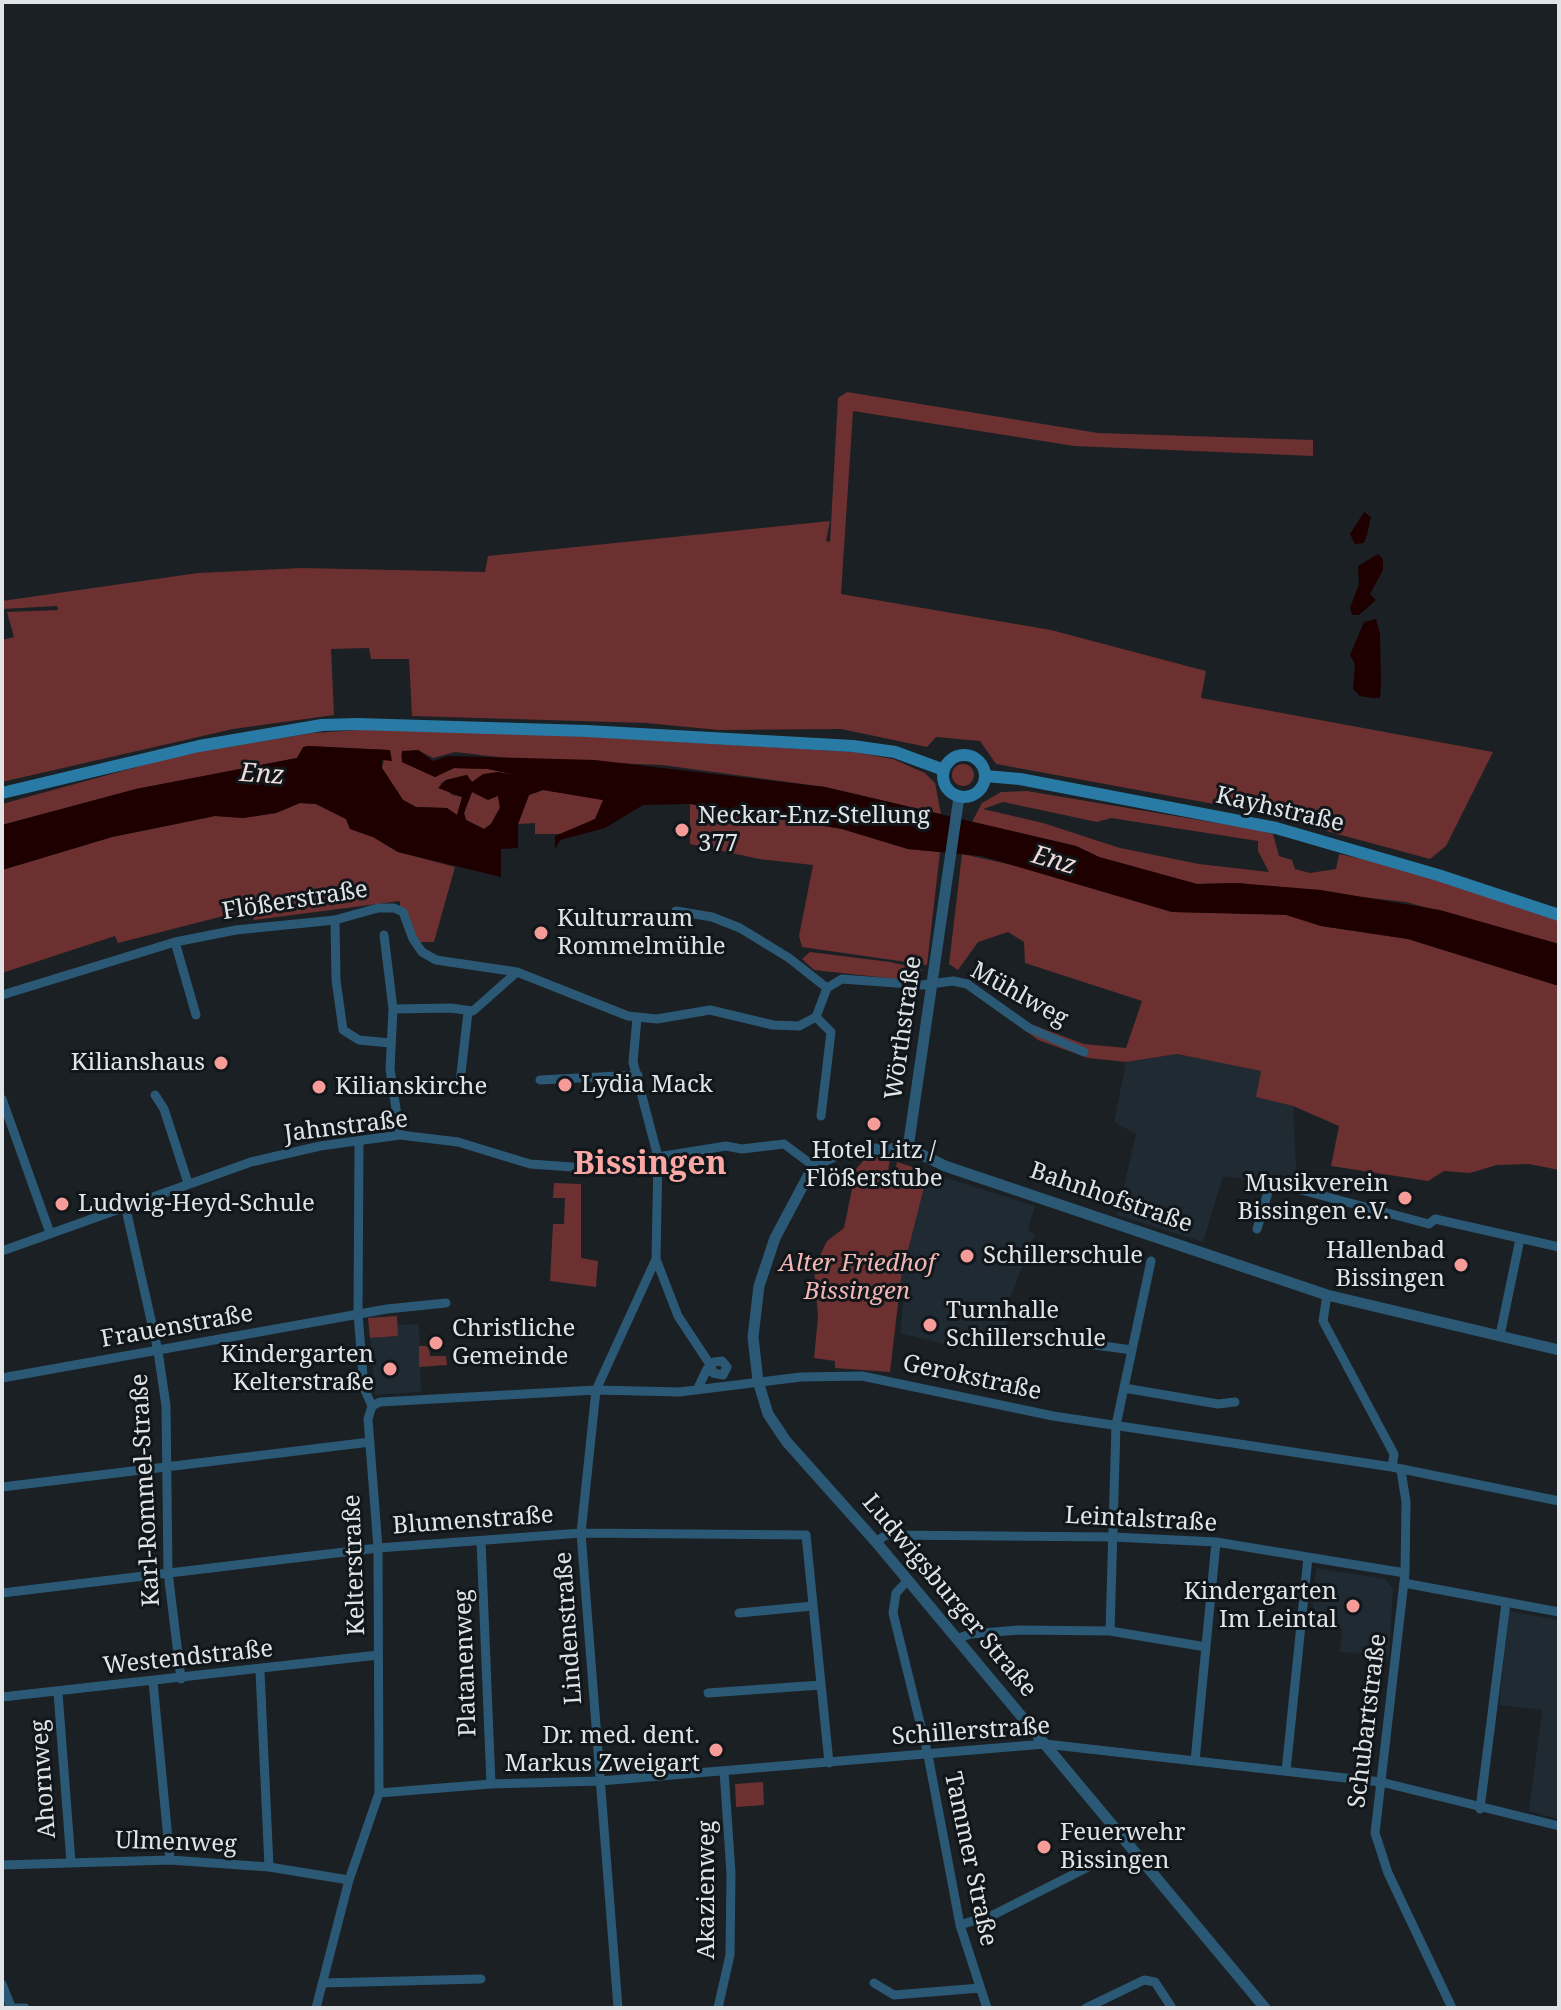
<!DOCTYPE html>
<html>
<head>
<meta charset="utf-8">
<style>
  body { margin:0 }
  #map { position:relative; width:1561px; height:2010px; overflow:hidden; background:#1a2023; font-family:"Noto Serif",serif }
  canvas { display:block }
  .frame { position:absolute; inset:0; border:4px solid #e0e4e6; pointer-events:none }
</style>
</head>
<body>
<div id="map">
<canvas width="1561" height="2010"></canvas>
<div class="frame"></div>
</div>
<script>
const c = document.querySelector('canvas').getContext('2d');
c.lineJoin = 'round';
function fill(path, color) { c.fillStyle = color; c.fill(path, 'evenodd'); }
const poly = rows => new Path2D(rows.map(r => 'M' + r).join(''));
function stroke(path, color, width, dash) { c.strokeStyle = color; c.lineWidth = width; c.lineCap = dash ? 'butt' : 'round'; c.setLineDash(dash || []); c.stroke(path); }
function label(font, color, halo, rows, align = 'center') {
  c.font = font + ' "Noto Serif",serif'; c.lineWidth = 6; c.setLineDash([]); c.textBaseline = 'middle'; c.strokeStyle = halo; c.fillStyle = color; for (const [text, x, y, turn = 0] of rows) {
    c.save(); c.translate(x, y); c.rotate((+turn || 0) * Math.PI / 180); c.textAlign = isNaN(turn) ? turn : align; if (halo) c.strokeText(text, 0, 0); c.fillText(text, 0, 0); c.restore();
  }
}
const built = poly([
  [1177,1054,1261,1071,1257,1097,1293,1106,1297,1188,1223,1176,1203,1242,1117,1215,1136,1134,1114,1122,1126,1062],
  [928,1172,1035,1206,1028,1230,1035,1235,1010,1298,1005,1336,969,1332,964,1349,900,1333,904,1295,899,1294,901,1278],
  [419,1324,421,1392,375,1395,370,1338,398,1336,397,1325],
  [1316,1568,1385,1579,1393,1588,1389,1657,1340,1652,1342,1628,1311,1624],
  [1509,1611,1559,1620,1559,1819,1529,1811,1542,1710,1499,1705]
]);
const green = poly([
  [847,392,1098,433,1313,440,1313,456,1074,446,853,411,841,594,1051,630,1206,671,1201,698,1493,752,1446,846,1430,859,1252,811,996,764,980,741,936,737,927,747,841,729,719,730,646,723,412,716,409,659,371,659,369,648,331,649,334,715,233,729,2,782,2,640,14,637,7,612,58,610,57,606,2,609,2,601,198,573,302,568,485,572,488,556,830,521,826,541,830,542,838,398],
  [374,729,597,737,854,752,893,759,925,773,935,783,941,814,825,787,662,765,515,759,455,752,433,758,418,750,401,753,402,762,435,777,454,768,488,769,517,775,472,782,466,775,446,780,440,784,452,795,463,797,457,815,446,808,416,807,403,800,382,768,386,750,308,746,297,758,136,789,2,825,2,804,184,754,312,733],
  '952 775a11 11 0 1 1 22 0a11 11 0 1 1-22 0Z',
  [543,790,604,800,595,819,563,834,535,834,535,823,518,824,529,795],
  [1027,791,1258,830,1273,834,1279,856,1292,860,1295,869,1310,873,1336,869,1339,854,1385,864,1559,920,1559,944,1406,902,1237,883,1197,884,1099,857,1076,846,972,822,982,803,1001,792],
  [1003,802,1097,822,1111,818,1258,841,1258,851,1269,872,1199,864,1120,848,1043,823,983,809],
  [472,792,498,796,500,807,491,824,484,829,466,820,464,813],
  [300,803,316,804,346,819,350,829,373,837,398,852,455,867,434,942,417,942,400,912,400,901,254,920,251,909,118,943,115,936,2,973,2,870,112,837,215,816,243,818,276,813],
  [690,804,842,829,908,849,940,852,927,965,802,947,799,936,813,865,759,859,690,844],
  [962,854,1017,866,1172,912,1286,914,1321,926,1408,939,1559,986,1559,1170,1529,1164,1497,1165,1470,1173,1444,1171,1428,1181,1331,1166,1339,1126,1293,1106,1256,1097,1261,1071,1177,1054,1126,1062,1088,1058,1038,1040,1022,1028,1025,1022,1084,1044,1126,1048,1142,1001,1025,963,1024,942,1008,932,978,942,958,970,949,964],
  [810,952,890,962,921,969,922,974,915,981,814,970,802,959],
  [879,1157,890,1159,888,1171,895,1172,897,1162,928,1172,901,1278,890,1372,835,1368,835,1361,814,1358,818,1317,814,1268,827,1241,844,1228,856,1169,864,1160],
  [554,1183,581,1184,581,1258,598,1261,596,1287,550,1281,553,1224,564,1224,565,1198,553,1198],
  [397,1316,398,1336,370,1338,368,1318],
  [419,1346,429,1346,430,1356,446,1356,447,1365,419,1367],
  [763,1782,764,1805,736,1807,735,1784]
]);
const water = poly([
  [1364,512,1371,517,1367,535,1364,543,1355,544,1350,534],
  [1378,554,1383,559,1383,570,1370,594,1376,600,1359,615,1352,615,1350,608,1359,584,1358,566],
  [1376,619,1380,634,1381,684,1380,698,1373,698,1360,696,1353,689,1355,664,1350,655,1364,622],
  [308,746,390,750,392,761,382,760,382,768,403,800,416,807,447,808,457,815,462,797,438,788,446,780,467,775,472,782,483,774,498,772,517,775,488,769,454,768,435,777,402,762,402,751,418,750,433,761,448,756,595,760,825,787,1076,846,1099,857,1197,884,1237,883,1321,890,1440,910,1559,944,1559,986,1408,939,1321,926,1286,915,1172,912,981,856,908,849,842,829,690,804,643,805,605,828,560,840,555,849,555,836,595,819,603,800,543,790,529,795,518,824,518,848,501,849,501,877,398,852,373,837,350,829,346,819,316,804,300,803,276,813,243,818,215,816,112,837,2,870,2,825,136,789,297,758,303,747],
  [472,792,488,800,498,796,500,808,491,824,484,829,466,820,464,813]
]);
const minor = poly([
  [676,911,712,917,740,928,789,958,827,988],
  [335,920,336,980,343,1030,359,1040,390,1043],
  [384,935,393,1009,390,1069,400,1135],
  [175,942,196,1015],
  [2,995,175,942,236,930,335,920,378,908,394,908,403,912,413,939,422,952,436,960,517,972,628,1016,657,1019,710,1010,773,1025,799,1026,816,1017,827,988,842,979,922,985,953,981,967,984,1029,1028,1084,1052],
  [393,1009,450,1008,473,1011,517,972],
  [816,1017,831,1032,821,1116],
  [637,1018,633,1062,658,1157,656,1259,678,1316,711,1366,713,1373,723,1375,727,1367,722,1361,714,1362,711,1366,707,1369,697,1390],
  [540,1080,638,1075],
  [460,1082,468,1012],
  [155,1095,164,1109,188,1183],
  [2,1099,50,1233],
  [359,1142,358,1314,364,1388,372,1406],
  [658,1157,726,1146,742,1149,784,1144,815,1167],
  [125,1205,158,1351,166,1406,168,1572,181,1679],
  [1257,1229,1271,1182,1429,1224,1435,1219,1559,1247],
  [2,1251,251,1162,320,1146,400,1135,458,1142,530,1164,658,1173],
  [1327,1295,1323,1321,1394,1454,1392,1467],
  [1500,1335,1520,1239],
  [1045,1338,1132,1350],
  [2,1378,387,1309,446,1303],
  [1124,1388,1218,1404,1235,1402],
  [372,1406,380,1402,596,1390,679,1392,801,1377,862,1376,1053,1416,1392,1467,1559,1501],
  [1401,1470,1406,1502,1405,1573,1375,1833,1388,1873,1452,2008],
  [2,1487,370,1442],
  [481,1541,491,1784],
  [876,1542,886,1535,1113,1537,1216,1542,1405,1573],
  [907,1581,896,1593,893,1613,928,1755,960,1925,987,2008],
  [1404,1583,1559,1612],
  [2,1593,378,1548,581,1533,806,1535,829,1763],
  [739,1613,813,1606],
  [1110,1631,1116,1425,1151,1261],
  [957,1639,970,1634,1019,1630,1110,1631,1206,1647],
  [260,1671,269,1867],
  [153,1682,170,1860],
  [58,1693,71,1862],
  [708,1693,821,1685],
  [2,1697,378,1655],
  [1195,1761,1216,1542],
  [1286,1771,1308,1557],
  [379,1793,491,1784,600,1781,1045,1744,1381,1782,1559,1826],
  [1480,1809,1506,1603],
  [2,1865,170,1860,269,1867,349,1880],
  [960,1925,995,1914,1098,1862],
  [323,1983,481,1979],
  [874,1983,894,1995,980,1988],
  [2,1984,11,2007],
  [8,2008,25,2008],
  [316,2008,349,1880,379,1793,378,1548,368,1419,372,1406],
  [618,2008,581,1533,596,1390,656,1259],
  [718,2008,730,1955,731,1873,724,1771],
  [1086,2008,1144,1980,1155,1982,1172,2008]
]);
const tertiary = poly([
  [908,1148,959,797],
  [1265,2008,876,1542,786,1441,768,1414,758,1381,753,1337,759,1286,775,1238,808,1176,821,1162,849,1150,908,1148,945,1166,1327,1295,1559,1350]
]);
const secondary = poly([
  '943 776a21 21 0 1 1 42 0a21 21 0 1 1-42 0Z',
  [985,776,1020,779,1276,828,1438,875,1559,915],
  [2,793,199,746,322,725,358,724,587,731,853,746,895,752,944,770]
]);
const markers = [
  [682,830,8,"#f59b98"],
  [541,933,8,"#f59b98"],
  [221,1063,8,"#f59b98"],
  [565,1085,8,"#f59b98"],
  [319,1087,8,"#f59b98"],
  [874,1124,8,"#f59b98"],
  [1405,1198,8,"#f59b98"],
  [62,1204,8,"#f59b98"],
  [967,1256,8,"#f59b98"],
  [1461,1265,8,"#f59b98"],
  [930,1325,8,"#f59b98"],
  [436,1343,8,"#f59b98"],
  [390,1369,8,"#f59b98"],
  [1353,1606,8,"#f59b98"],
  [716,1750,8,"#f59b98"],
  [1044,1847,8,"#f59b98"]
];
const streetNames = [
  ["Kayhstraße",1280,810,13],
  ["Flößerstraße",295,901,-9],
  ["Mühlweg",1019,995,29],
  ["Wörthstraße",904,1028,-82],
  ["Jahnstraße",346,1127,-7],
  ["Bahnhofstraße",1111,1198,19],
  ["Frauenstraße",177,1327,-10],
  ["Gerokstraße",972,1378,12],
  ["Karl-Rommel-Straße",146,1490,-93],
  ["Leintalstraße",1141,1520,3],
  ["Blumenstraße",473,1521,-4],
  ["Kelterstraße",355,1565,-92],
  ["Ludwigsburger Straße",949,1596,50],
  ["Lindenstraße",569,1628,-94],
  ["Westendstraße",188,1658,-6],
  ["Platanenweg",466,1663,-92],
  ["Schubartstraße",1368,1721,-83],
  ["Schillerstraße",971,1732,-4],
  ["Ahornweg",44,1779,-94],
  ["Ulmenweg",176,1843,2],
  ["Tammer Straße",970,1859,78],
  ["Akazienweg",707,1890,-90]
];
const poiNames = [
  ["Neckar-Enz-Stellung",698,816],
  ["377",698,844],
  ["Kulturraum",557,919],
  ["Rommelmühle",557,947],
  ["Kilianshaus",205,1063,"right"],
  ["Lydia Mack",581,1085],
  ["Kilianskirche",335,1087],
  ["Hotel Litz /",874,1151,"center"],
  ["Flößerstube",874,1179,"center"],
  ["Musikverein",1389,1184,"right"],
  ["Bissingen e.V.",1389,1212,"right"],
  ["Ludwig-Heyd-Schule",78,1204],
  ["Hallenbad",1445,1251,"right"],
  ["Bissingen",1445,1279,"right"],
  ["Schillerschule",983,1256],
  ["Turnhalle",946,1311],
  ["Schillerschule",946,1339],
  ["Christliche",452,1329],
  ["Gemeinde",452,1357],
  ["Kindergarten",374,1355,"right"],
  ["Kelterstraße",374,1383,"right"],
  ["Kindergarten",1337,1592,"right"],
  ["Im Leintal",1337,1620,"right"],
  ["Dr. med. dent.",700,1736,"right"],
  ["Markus Zweigart",700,1764,"right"],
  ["Feuerwehr",1060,1833],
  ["Bissingen",1060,1861]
];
const parkNames = [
  ["Alter Friedhof",857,1264],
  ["Bissingen",857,1292]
];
const waterNames = [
  ["Enz",262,775,4],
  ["Enz",1054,861,16]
];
const districtNames = [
  ["Bissingen",650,1165]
];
fill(built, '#202a32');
fill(green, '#6c3030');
fill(water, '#1e0000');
stroke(minor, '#2b5975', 9);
stroke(tertiary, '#2b5975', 11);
stroke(secondary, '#2a7aa6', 12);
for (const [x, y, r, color] of markers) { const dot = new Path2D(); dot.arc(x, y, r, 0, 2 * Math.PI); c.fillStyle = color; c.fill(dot); stroke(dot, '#11161a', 3); }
label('24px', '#e0e4e6', '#11161a', streetNames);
label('24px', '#e0e4e6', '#11161a', poiNames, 'left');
label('italic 24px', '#f3b6b3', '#11161a', parkNames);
label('italic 26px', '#f0dbd9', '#11161a', waterNames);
label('bold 32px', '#fba7a3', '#11161a', districtNames);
</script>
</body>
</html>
